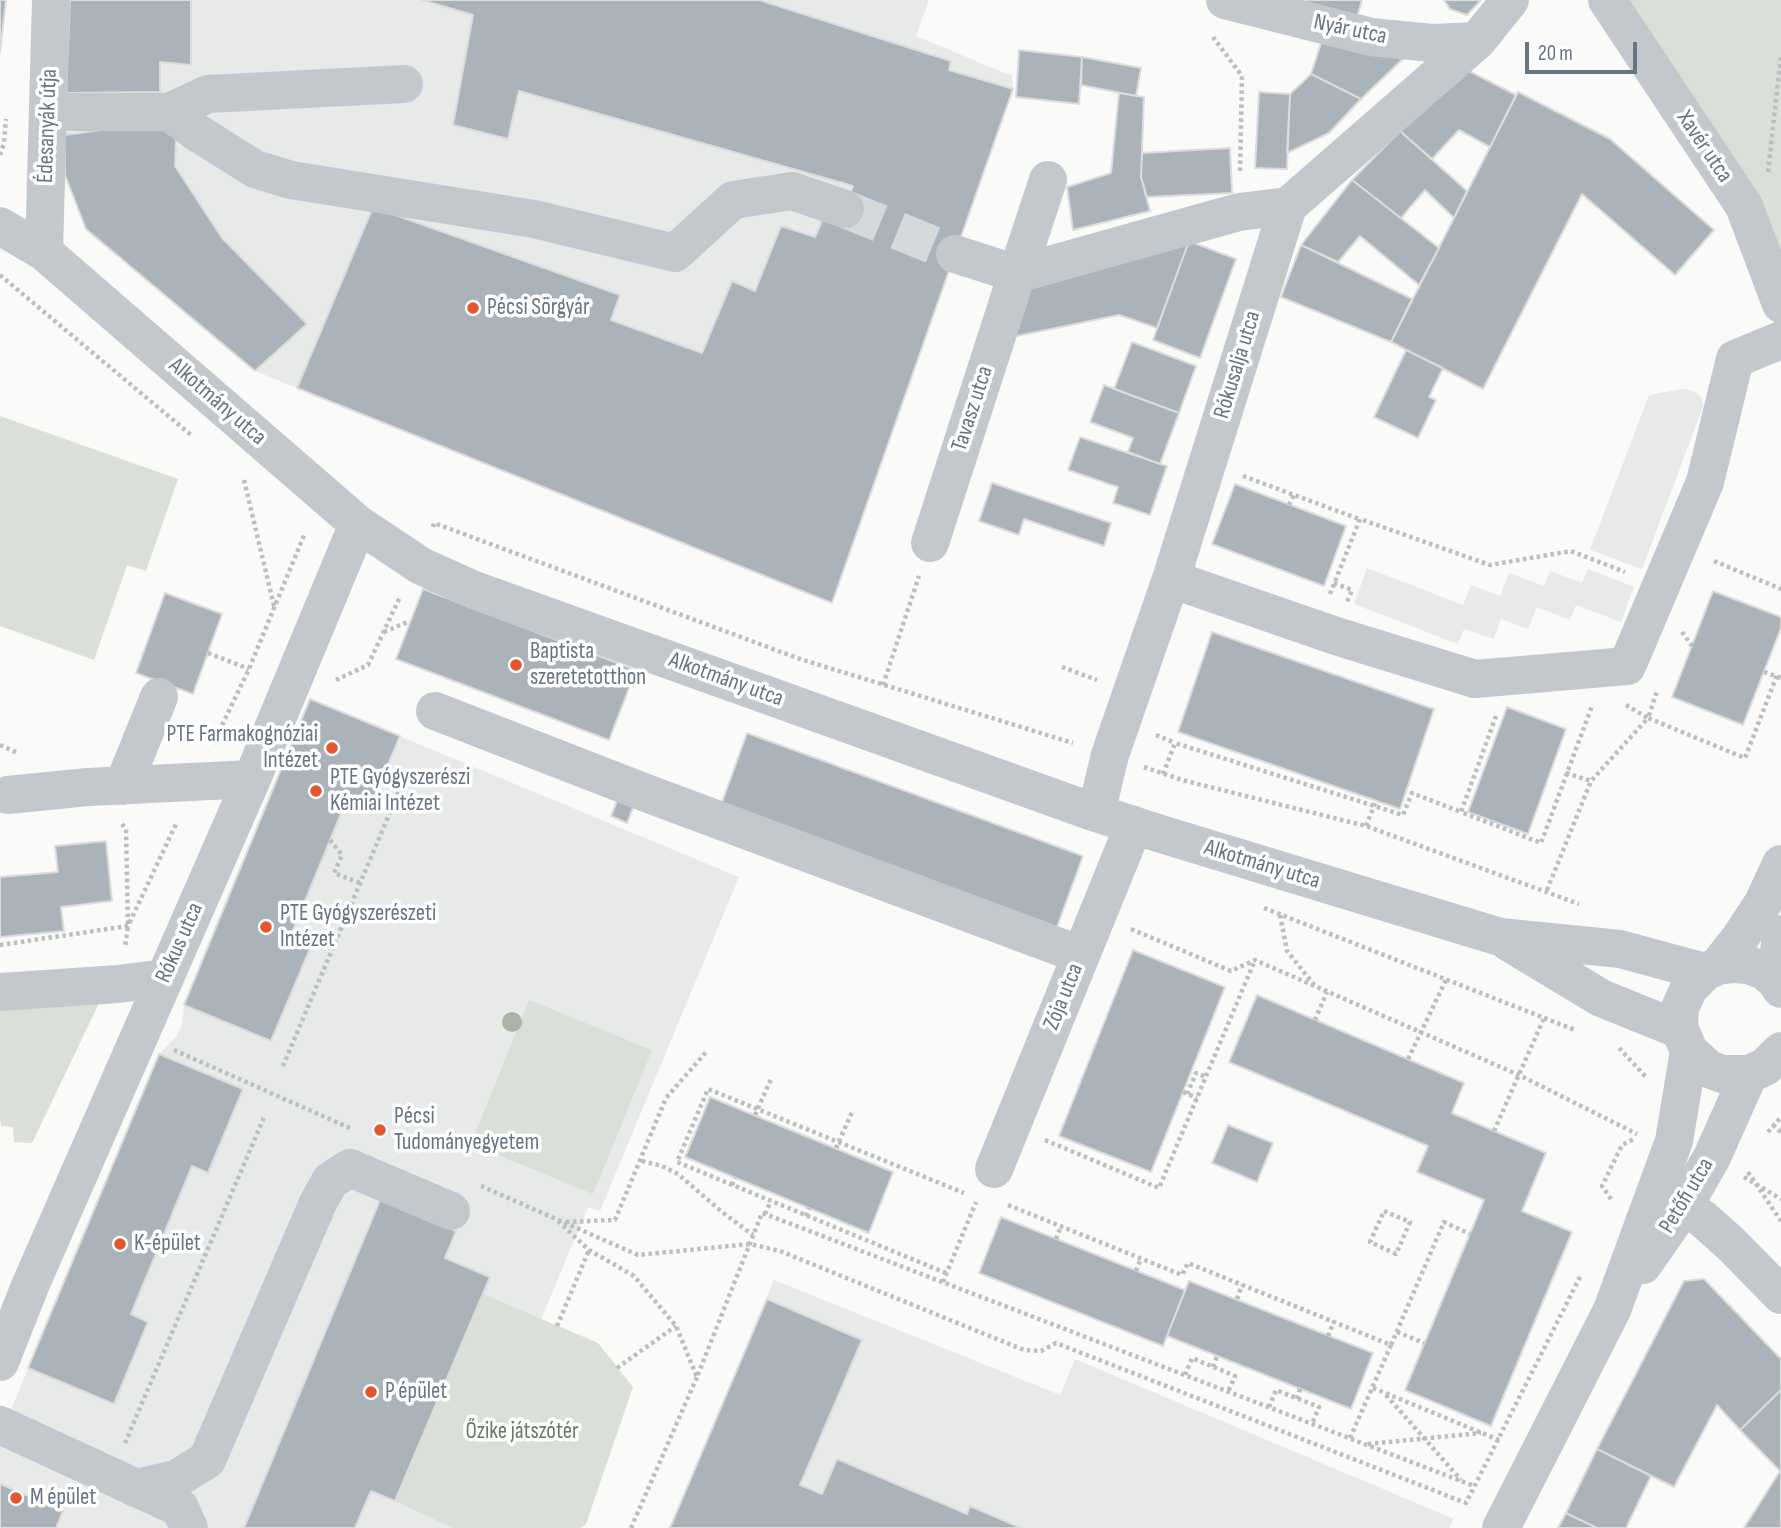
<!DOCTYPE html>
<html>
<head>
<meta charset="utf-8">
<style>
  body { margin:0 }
  #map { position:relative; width:1781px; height:1528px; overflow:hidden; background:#fafaf8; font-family:"Sofia Sans Condensed",sans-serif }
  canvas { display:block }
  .scale { position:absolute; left:1525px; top:42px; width:112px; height:32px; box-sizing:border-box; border:4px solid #657683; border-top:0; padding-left:9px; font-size:21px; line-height:24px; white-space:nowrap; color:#657683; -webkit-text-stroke:5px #fff; paint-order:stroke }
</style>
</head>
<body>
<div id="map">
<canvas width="1781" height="1528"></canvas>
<div class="scale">20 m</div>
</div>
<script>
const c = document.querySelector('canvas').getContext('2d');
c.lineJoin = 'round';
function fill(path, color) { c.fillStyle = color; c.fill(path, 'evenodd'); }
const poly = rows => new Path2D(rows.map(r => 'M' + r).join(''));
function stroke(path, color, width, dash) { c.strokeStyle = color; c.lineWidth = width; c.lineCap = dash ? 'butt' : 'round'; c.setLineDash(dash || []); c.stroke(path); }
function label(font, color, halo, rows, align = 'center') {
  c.font = font + ' "Sofia Sans Condensed",sans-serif'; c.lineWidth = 7; c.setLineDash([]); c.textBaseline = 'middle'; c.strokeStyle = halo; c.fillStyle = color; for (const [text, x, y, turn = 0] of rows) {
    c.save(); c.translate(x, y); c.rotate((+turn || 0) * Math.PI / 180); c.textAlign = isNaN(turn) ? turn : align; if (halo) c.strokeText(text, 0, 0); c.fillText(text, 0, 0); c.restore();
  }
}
const built = poly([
  [70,0,929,0,916,36,1012,76,1013,89,832,603,255,371,86,229,65,175],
  [1682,389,1694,391,1702,398,1703,407,1642,569,1590,550,1649,395],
  [1367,568,1463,605,1471,585,1500,596,1509,573,1544,586,1550,571,1582,583,1588,569,1634,587,1621,622,1576,605,1570,620,1537,607,1528,629,1501,619,1494,639,1464,629,1458,644,1354,604],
  [310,699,739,877,600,1211,588,1207,454,1528,0,1528,0,1436,159,1054,176,1037,182,1025,184,1005],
  [774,1280,1060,1395,1075,1359,1454,1519,1449,1528,670,1528]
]);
const green = poly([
  [1617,0,1781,0,1781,287],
  [0,416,178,479,146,571,127,565,94,660,0,626],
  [103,995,32,1143,14,1142,13,1127,1,1126,0,1117,0,1007],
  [529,1000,652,1050,593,1194,471,1144],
  [483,1294,598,1343,633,1387,586,1524,580,1528,453,1528,395,1501]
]);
const building = poly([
  [0,0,6,0,0,52,0,0],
  [70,0,191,0,191,65,160,62,160,92,66,93,70,0],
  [422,0,759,0,951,61,949,70,1013,89,832,603,297,388,373,207,620,295,611,320,702,353,732,281,755,291,781,226,815,237,824,216,845,209,853,186,519,91,508,139,453,125,473,15,422,0],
  [1307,0,1362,0,1356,21,1305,5,1307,0],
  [1444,0,1481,0,1467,15,1450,9,1444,0],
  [1324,34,1408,54,1361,99,1311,74,1324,34],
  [1019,50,1082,57,1079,104,1016,97,1019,50],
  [1082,57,1141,68,1136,96,1081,85,1082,57],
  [1469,71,1516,95,1490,147,1459,130,1432,159,1400,131,1469,71],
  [1311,74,1361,99,1329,133,1287,153,1290,94,1311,74],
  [1259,92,1290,94,1287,169,1255,168,1259,92],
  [1518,92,1610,139,1714,230,1675,275,1582,194,1483,389,1391,342,1518,92],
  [1119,93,1144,97,1141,177,1150,211,1073,230,1067,187,1111,173,1119,93],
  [160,122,176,139,175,166,222,238,307,324,255,371,86,229,65,175,65,135,160,122],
  [1400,131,1467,191,1454,218,1425,190,1401,218,1352,180,1400,131],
  [1230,148,1232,193,1147,197,1141,177,1142,153,1230,148],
  [1352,180,1439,248,1419,285,1360,236,1338,262,1301,245,1352,180],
  [1189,241,1236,259,1200,358,1153,340,1189,241],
  [1189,241,1157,328,1119,315,1012,337,1027,286,1189,241],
  [1301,245,1412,299,1391,342,1281,297,1301,245],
  [1132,342,1196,366,1179,413,1114,389,1132,342],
  [1406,350,1443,368,1429,397,1436,400,1418,438,1374,417,1406,350],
  [1104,385,1179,413,1160,464,1128,452,1133,438,1090,422,1104,385],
  [1080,437,1167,466,1150,515,1113,503,1118,487,1068,470,1080,437],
  [992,483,1111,523,1104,546,1024,519,1019,535,979,521,992,483],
  [1235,484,1346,526,1324,586,1212,544,1235,484],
  [423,589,636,670,609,740,396,659,423,589],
  [1713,591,1781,617,1781,628,1743,725,1672,697,1713,591],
  [165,593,222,614,193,694,136,673,165,593],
  [1212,632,1434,709,1400,809,1178,732,1212,632],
  [310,699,400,736,370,808,347,799,291,935,312,944,271,1041,184,1005,310,699],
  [1507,707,1566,729,1528,834,1468,812,1507,707],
  [747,733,1083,856,1057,927,721,805,747,733],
  [620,794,636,800,627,823,611,816,620,794],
  [106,841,112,901,61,907,64,931,0,937,0,877,58,872,55,846,106,841],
  [1133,950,1225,987,1151,1172,1059,1136,1133,950],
  [1257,995,1464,1083,1452,1113,1546,1153,1522,1211,1572,1232,1491,1426,1405,1390,1484,1200,1417,1172,1428,1146,1229,1062,1257,995],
  [159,1054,243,1089,208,1173,192,1166,131,1314,148,1322,114,1404,28,1368,159,1054],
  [710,1097,893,1172,869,1233,685,1157,710,1097],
  [1228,1125,1273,1143,1257,1182,1212,1163,1228,1125],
  [380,1200,456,1231,445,1258,490,1277,395,1501,371,1491,355,1528,244,1528,380,1200],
  [1001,1217,1185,1290,1163,1346,979,1273,1001,1217],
  [1704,1279,1781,1359,1781,1390,1740,1430,1717,1405,1674,1487,1597,1449,1684,1281,1704,1279],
  [1189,1281,1373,1353,1351,1409,1167,1336,1189,1281],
  [767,1299,862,1340,800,1485,822,1494,837,1459,967,1514,970,1506,1021,1528,670,1528,767,1299],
  [1781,1390,1781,1528,1744,1528,1780,1471,1740,1430,1781,1390],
  [1597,1449,1651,1476,1626,1528,1597,1528,1566,1513,1597,1449],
  [0,1484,63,1511,56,1528,0,1528,0,1484],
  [1566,1513,1597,1528,1558,1528,1566,1513]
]);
const minorTunnel = poly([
  [845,209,955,254]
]);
const path = poly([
  [1213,37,1242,76,1240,173],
  [0,155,4,143,6,119],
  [1768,172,1781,55],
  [0,275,191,435],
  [1243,476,1359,519],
  [244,480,274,606],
  [1289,505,1294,495],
  [433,527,434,523,800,659,1073,743],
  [1714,561,1781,589],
  [1334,583,1352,590,1347,602],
  [1330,594,1360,519,1490,565,1571,551,1625,572],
  [384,632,410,621],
  [1682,632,1692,646],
  [208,653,249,669],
  [1062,667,1097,680],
  [1764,672,1781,678],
  [336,680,368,665,400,597],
  [883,685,919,576],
  [1626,705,1648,718,1657,691],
  [1496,716,1461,812,1541,843,1592,706],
  [1156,735,1175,743],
  [213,744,249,669,305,533],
  [0,745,18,753],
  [1144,767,1182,780,1366,826,1579,904],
  [1566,773,1591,781],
  [1163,774,1175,743,1403,815,1412,793,1461,812],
  [122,824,126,829,128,926,125,947],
  [1366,826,1376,801],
  [330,840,342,855,334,873,360,883],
  [1547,890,1591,781,1648,718,1745,758,1777,675],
  [1264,908,1575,1030],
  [1280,915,1287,951,1315,986],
  [1131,929,1231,971,1255,960,1519,1075,1637,1134],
  [0,945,128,926,177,822],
  [1315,1020,1327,992],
  [1619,1048,1646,1077],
  [174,1050,352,1129],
  [1408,1059,1446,980],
  [283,1066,399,791,436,808],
  [1183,1092,1197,1098],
  [1187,1094,1196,1073,1206,1077],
  [755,1115,772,1077],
  [1773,1125,1781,1132],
  [1494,1131,1544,1018],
  [1768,1132,1781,1117],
  [1045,1140,1159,1188,1255,960],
  [836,1148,853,1110],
  [642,1161,662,1166,678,1174,722,1212,753,1235],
  [1748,1172,1781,1221],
  [1744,1177,1781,1199],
  [732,1185,735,1178],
  [481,1186,638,1255,750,1244,780,1251,1024,1350,1041,1351,1056,1343,1466,1503,1581,1275],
  [1611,1199,1602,1186,1622,1145,1634,1139],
  [1008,1205,1182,1275,1188,1263,1391,1345,1444,1222,1470,1234],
  [1384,1211,1410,1222,1396,1254,1370,1242,1384,1211],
  [765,1214,771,1201],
  [806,1216,809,1208],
  [558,1221,589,1250,634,1276,676,1326,697,1377,762,1213,765,1214,1474,1486],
  [566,1222,615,1220,666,1098,707,1051],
  [1056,1239,1061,1226],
  [1136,1271,1141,1258],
  [946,1273,677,1162,708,1089,964,1193],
  [943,1282,976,1202],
  [1237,1299,1242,1285],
  [557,1326,589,1250],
  [1397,1332,1424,1343],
  [1328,1336,1334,1321],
  [1213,1367,1217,1356],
  [617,1368,676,1326],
  [1185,1375,1192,1358,1235,1376,1228,1392],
  [1373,1388,1499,1440],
  [1386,1395,1461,1480],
  [1297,1399,1300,1389],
  [1269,1407,1276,1390,1319,1407,1312,1424],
  [1350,1438,1391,1345],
  [125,1443,265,1115],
  [1368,1444,1481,1433],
  [631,1528,697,1377]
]);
const minor = poly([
  [1225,0,1371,37,1432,43,1477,41],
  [1607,0,1744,206,1781,304],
  [48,112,169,112,196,132,255,169,291,180,534,219,675,253,733,200,792,191,845,209],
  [169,112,208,94,404,84],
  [0,226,44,252,358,524,421,566,474,590,1096,813,1161,834,1500,937,1620,949,1705,972],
  [44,252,51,0],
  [955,254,1017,274,1048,180],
  [930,543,1017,274,1239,212,1288,206],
  [1171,579,1336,636,1475,679,1627,666,1705,482,1735,359,1781,340],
  [435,711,646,793,1081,955],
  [123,786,159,697],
  [8,795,88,787,252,779],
  [1096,813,1110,755,1171,579,1288,206,1477,41,1510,0],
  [1508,942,1601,998,1680,1030],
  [1718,966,1740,938,1763,903,1781,864],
  [1776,981,1781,934],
  [1781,989,1776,981,1764,971,1749,965,1734,964,1718,966,1705,972,1689,988,1680,1008,1679,1019,1680,1030,1689,1051,1709,1069,1722,1074,1749,1074,1765,1067,1781,1051],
  [0,992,118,984,165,978],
  [994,1169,1134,825],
  [1684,1206,1703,1219,1731,1244,1781,1295],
  [1643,1265,1684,1206,1712,1157,1749,1074],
  [0,1362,30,1286,252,779,358,524],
  [0,1425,180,1508,189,1528],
  [135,1488,176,1479,207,1460,318,1203,330,1181,350,1168,451,1211],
  [1501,1528,1612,1310,1674,1141,1689,1051]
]);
const trees = [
  [512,1022]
];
const markers = [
  [473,308,7,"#e4572e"],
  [516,665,7,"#e4572e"],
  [332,748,7,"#e4572e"],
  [316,791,7,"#e4572e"],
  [266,927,7,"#e4572e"],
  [380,1130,7,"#e4572e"],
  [120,1244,7,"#e4572e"],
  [371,1392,7,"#e4572e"],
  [16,1498,7,"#e4572e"]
];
const streetNames = [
  ["Nyár utca",1350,30,12],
  ["Édesanyák útja",48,126,-88],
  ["Xavér utca",1704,147,56],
  ["Rókusalja utca",1238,365,-73],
  ["Alkotmány utca",217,402,41],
  ["Tavasz utca",973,409,-72],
  ["Alkotmány utca",726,680,20],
  ["Alkotmány utca",1262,865,17],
  ["Rókus utca",180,943,-66],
  ["Zója utca",1064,997,-68],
  ["Petőfi utca",1687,1196,-59]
];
const poiNames = [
  ["Pécsi Sörgyár",487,308],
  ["Baptista",530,652],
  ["szeretetotthon",530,678],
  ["PTE Farmakognóziai",318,735,"right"],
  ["Intézet",318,761,"right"],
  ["PTE Gyógyszerészi",330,778],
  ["Kémiai Intézet",330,804],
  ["PTE Gyógyszerészeti",280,914],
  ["Intézet",280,940],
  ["Pécsi",394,1117],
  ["Tudományegyetem",394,1143],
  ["K-épület",134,1244],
  ["P épület",385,1392],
  ["M épület",30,1498]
];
const parkNames = [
  ["Őzike játszótér",522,1432]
];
fill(built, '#e8e9e9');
fill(green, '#dadfd7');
fill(building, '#aab3b9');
stroke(building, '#dcdcda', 2);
stroke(minorTunnel, '#d5d9db', 38, [38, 19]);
stroke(path, '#bbbfc2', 4.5, [3.5, 3.5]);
stroke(minor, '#c3c8cc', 38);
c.fillStyle = '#aab4a7';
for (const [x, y] of trees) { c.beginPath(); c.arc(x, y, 10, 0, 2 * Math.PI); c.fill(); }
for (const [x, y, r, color] of markers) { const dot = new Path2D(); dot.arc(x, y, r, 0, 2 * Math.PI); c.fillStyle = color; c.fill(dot); stroke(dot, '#fff', 2.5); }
label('23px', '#657683', '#fff', streetNames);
label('23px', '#657683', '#fff', poiNames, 'left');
label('23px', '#687a64', '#fff', parkNames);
</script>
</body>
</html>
